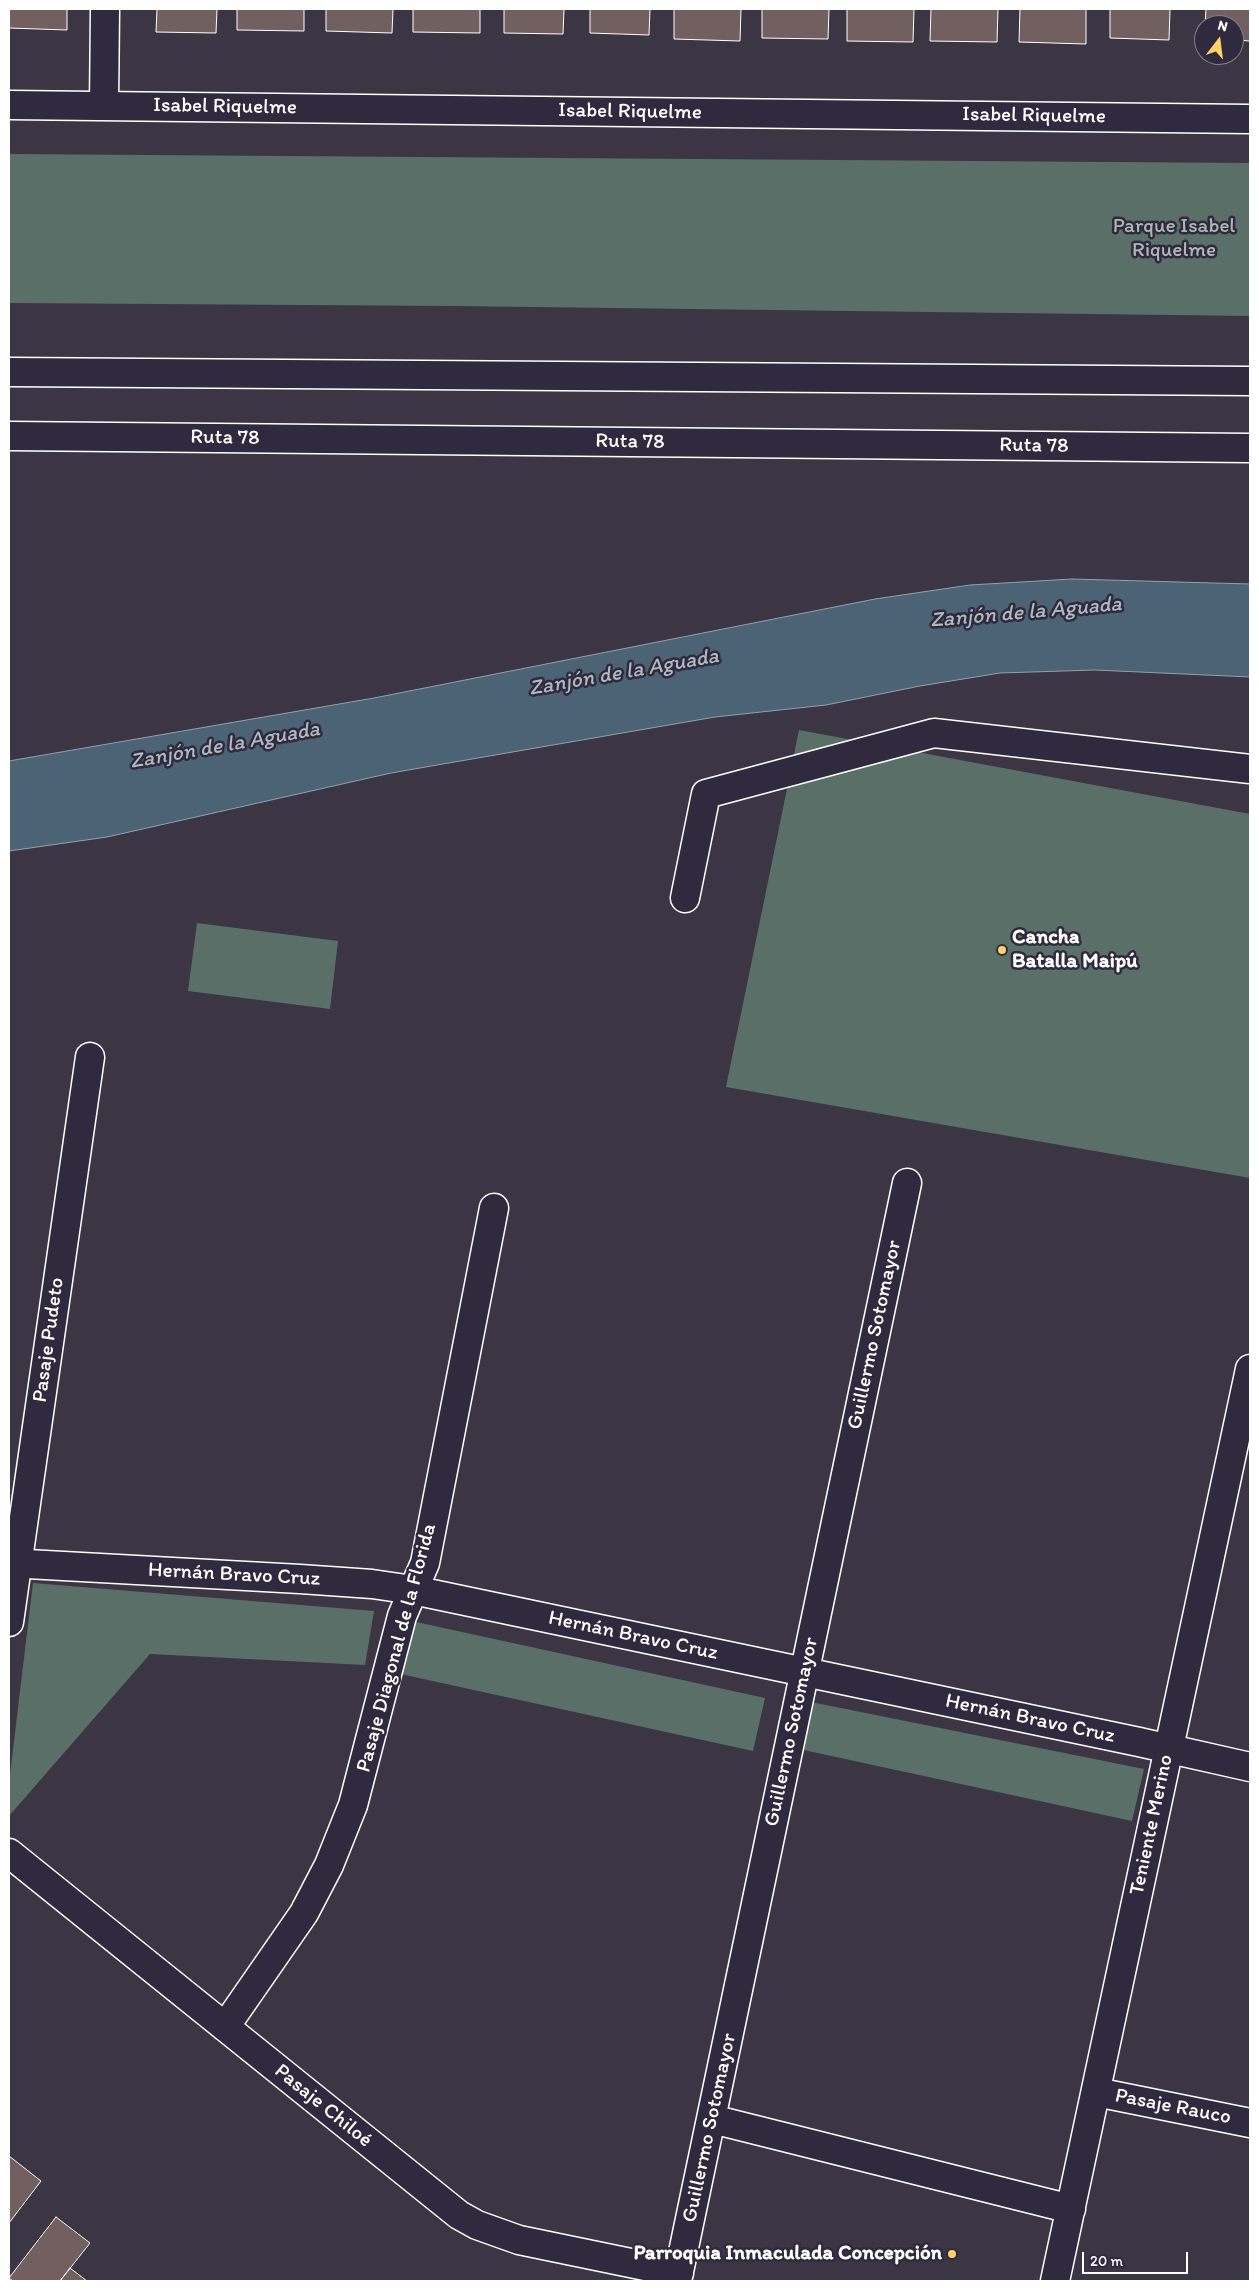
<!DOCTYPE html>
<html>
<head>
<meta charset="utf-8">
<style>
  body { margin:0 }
  #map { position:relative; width:1259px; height:2290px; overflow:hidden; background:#3c3544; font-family:Itim,sans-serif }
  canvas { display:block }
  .frame { position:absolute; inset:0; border:10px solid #fff; pointer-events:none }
  .north { position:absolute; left:1194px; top:15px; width:50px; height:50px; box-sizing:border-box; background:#2f2a3d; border:1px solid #827f8b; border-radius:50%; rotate:15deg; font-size:14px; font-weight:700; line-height:20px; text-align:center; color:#fff }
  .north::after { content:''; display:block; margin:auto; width:18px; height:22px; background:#ffd166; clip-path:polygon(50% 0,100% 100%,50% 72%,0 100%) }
  .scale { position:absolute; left:1082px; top:2252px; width:106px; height:22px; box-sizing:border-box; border:2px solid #fff; border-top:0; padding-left:6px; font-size:15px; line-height:18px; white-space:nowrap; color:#fff; -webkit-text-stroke:4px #2f2a3d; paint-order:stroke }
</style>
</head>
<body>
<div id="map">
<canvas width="1259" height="2290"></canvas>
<div class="frame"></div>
<div class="north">N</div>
<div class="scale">20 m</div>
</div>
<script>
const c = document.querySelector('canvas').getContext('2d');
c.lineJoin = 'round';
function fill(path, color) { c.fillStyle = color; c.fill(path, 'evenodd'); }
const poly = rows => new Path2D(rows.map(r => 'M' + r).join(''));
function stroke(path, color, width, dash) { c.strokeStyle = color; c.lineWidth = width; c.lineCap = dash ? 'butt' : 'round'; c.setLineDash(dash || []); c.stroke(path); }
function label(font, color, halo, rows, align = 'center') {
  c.font = font + ' Itim,sans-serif'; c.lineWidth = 5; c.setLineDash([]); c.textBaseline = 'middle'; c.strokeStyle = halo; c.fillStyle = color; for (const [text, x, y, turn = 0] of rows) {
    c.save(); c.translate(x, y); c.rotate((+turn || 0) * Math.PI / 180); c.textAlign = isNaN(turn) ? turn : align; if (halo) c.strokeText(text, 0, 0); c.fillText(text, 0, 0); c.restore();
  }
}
const green = poly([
  [9,154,1250,163,1250,316,454,306,9,303],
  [799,730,1250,814,1250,1178,726,1087],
  [197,923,338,941,330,1009,188,991],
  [33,1583,374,1611,365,1665,150,1654,9,1816,9,1783],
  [407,1620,765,1698,753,1751,396,1673],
  [806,1701,1144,1769,1132,1821,799,1749]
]);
const water = poly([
  [1072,579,1250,584,1250,677,1095,670,1000,673,920,686,826,705,715,717,391,773,107,837,9,851,9,761,374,698,875,599,970,585,1072,579]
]);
const building = poly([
  [9,9,67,9,67,30,9,28,9,9],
  [157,9,217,9,216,33,156,32,157,9],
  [237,9,304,9,304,31,237,30,237,9],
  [326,9,393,9,392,33,326,31,326,9],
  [413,9,480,9,480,33,413,32,413,9],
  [504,9,564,9,563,34,504,33,504,9],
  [590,9,650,9,649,35,590,33,590,9],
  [674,9,741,9,740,41,674,39,674,9],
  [762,9,829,9,828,39,762,38,762,9],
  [847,9,914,9,913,42,847,41,847,9],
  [931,9,998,9,997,42,930,41,931,9],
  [1020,9,1086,9,1086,44,1019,42,1020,9],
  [1110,9,1170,9,1169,40,1110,38,1110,9],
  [1206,9,1250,9,1250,41,1234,40,1234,25,1205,25,1206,9],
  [9,2156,41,2181,9,2223,9,2156],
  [56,2217,90,2243,60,2281,13,2281,9,2278,56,2217],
  [70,2268,87,2281,60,2281,70,2268]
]);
const minor = poly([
  [9,105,1250,119],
  [104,106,105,9],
  [685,898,706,794,934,733,1250,769],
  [9,1622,90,1057],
  [9,1853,459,2215,477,2225,519,2240,679,2273],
  [225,2027,304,1913,329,1865,353,1805,402,1616,425,1563,494,1208],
  [1096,2092,1250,2123],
  [712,2119,1071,2209],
  [677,2281,907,1183],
  [1055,2281,1250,1369]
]);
const tertiary = poly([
  [9,1563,300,1579,372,1584,413,1590,1139,1742,1250,1767]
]);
const motorway = poly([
  [9,372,1250,381],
  [9,436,1250,448]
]);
const markers = [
  [1002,950,5,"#ffd166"],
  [952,2254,5,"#ffd166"]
];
const streetNames = [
  ["Isabel Riquelme",225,107,1],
  ["Isabel Riquelme",630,112,1],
  ["Isabel Riquelme",1034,116,1],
  ["Ruta 78",225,438,1],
  ["Ruta 78",630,442,1],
  ["Ruta 78",1034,446,1],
  ["Guillermo Sotomayor",875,1335,-78],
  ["Pasaje Pudeto",49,1340,-82],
  ["Hernán Bravo Cruz",234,1575,3],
  ["Hernán Bravo Cruz",633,1636,12],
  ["Pasaje Diagonal de la Florida",397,1648,-75],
  ["Hernán Bravo Cruz",1030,1719,12],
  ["Guillermo Sotomayor",792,1732,-78],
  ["Teniente Merino",1152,1825,-78],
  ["Pasaje Chiloé",323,2106,39],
  ["Pasaje Rauco",1173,2107,11],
  ["Guillermo Sotomayor",710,2128,-78]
];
const parkNames = [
  ["Parque Isabel",1174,227],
  ["Riquelme",1174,251]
];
const poiNames = [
  ["Cancha",1012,938],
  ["Batalla Maipú",1012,962],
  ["Parroquia Inmaculada Concepción",942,2254,"right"]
];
const waterNames = [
  ["Zanjón de la Aguada",1026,613,-5],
  ["Zanjón de la Aguada",624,673,-10],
  ["Zanjón de la Aguada",225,746,-10]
];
fill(green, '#5b6f69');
fill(water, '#4b6375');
stroke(water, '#93a1ac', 1);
fill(building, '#725f5f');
stroke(building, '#fff', 1);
stroke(minor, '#fff', 31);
stroke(tertiary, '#fff', 31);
stroke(motorway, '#fff', 31);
stroke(minor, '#2f2a3d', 28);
stroke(tertiary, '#2f2a3d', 28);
stroke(motorway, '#2f2a3d', 28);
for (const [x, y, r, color] of markers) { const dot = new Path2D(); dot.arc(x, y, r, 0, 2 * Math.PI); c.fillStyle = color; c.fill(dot); stroke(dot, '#2f2a3d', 2); }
label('21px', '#fff', '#2f2a3d', streetNames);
label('21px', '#adb7b4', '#2f2a3d', parkNames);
label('bold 21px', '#fff', '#2f2a3d', poiNames, 'left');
label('italic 22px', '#aeb9c1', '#2f2a3d', waterNames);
</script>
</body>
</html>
